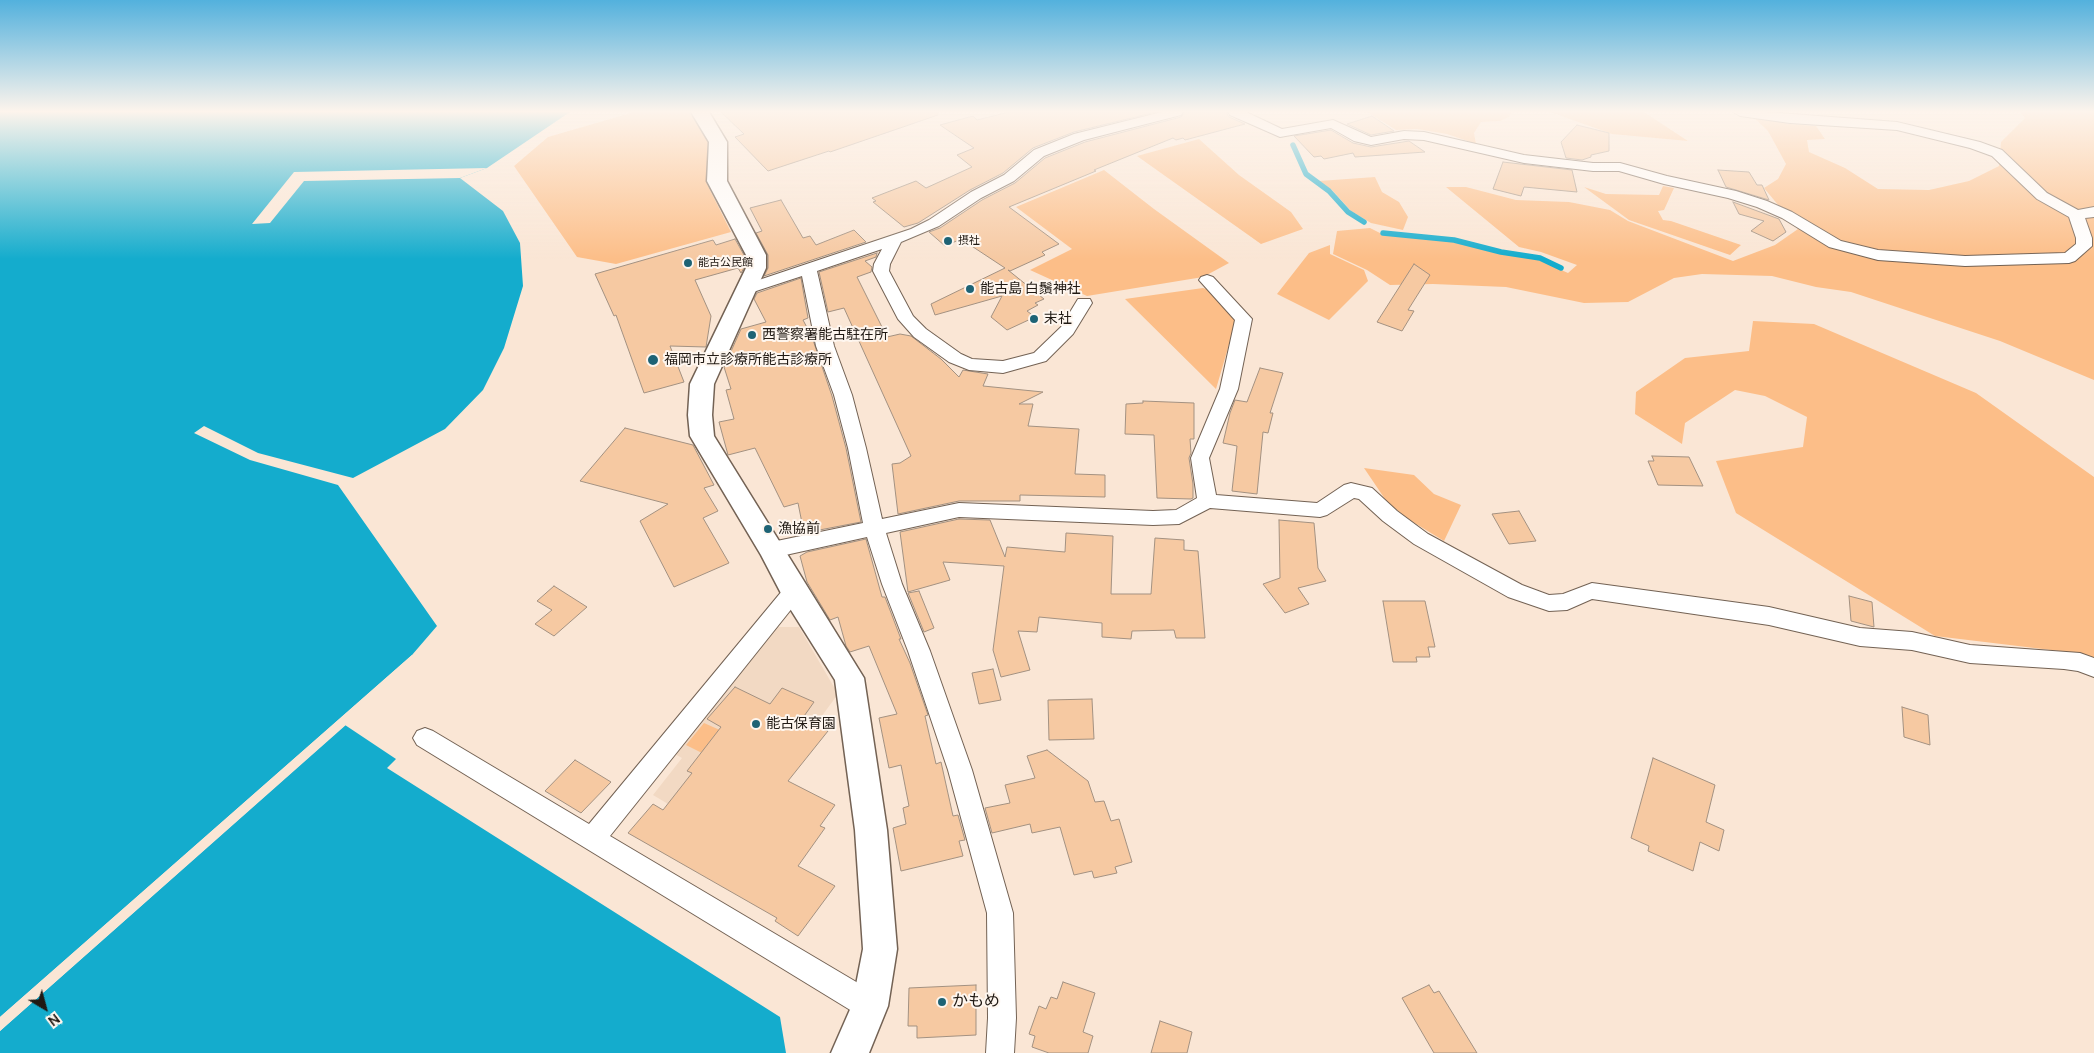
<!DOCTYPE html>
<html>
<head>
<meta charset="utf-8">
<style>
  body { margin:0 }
  #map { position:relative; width:2094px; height:1053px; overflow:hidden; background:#fae6d5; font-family:Manrope,sans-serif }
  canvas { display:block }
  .north { position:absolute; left:20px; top:983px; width:50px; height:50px; -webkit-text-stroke:4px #fef6ef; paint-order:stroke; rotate:143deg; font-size:14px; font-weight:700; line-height:20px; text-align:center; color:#201913 }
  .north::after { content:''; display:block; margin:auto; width:18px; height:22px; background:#201913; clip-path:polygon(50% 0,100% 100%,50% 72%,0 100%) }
</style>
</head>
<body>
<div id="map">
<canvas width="2094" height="1053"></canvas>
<div class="north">N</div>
</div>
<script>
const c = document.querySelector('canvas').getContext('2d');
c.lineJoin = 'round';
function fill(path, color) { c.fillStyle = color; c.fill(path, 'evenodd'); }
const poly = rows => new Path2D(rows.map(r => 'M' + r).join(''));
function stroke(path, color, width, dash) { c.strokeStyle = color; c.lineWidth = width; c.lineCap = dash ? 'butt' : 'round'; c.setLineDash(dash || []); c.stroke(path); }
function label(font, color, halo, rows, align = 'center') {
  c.font = font + ' Manrope,"Noto Sans JP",sans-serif'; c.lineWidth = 4; c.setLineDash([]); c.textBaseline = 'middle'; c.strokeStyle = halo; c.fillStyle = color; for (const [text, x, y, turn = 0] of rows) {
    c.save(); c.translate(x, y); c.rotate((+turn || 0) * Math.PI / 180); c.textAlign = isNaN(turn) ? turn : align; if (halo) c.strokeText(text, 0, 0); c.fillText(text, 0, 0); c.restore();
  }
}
const built = poly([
  [773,627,799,627,838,694,730,841,653,795,682,758,673,753]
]);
const green = poly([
  [634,112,689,112,709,141,706,182,731,232,616,264,577,257,514,166,548,137],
  [1362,112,1512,112,1509,117,1500,121,1481,122,1474,133,1476,144,1447,134,1417,129,1396,130,1369,113],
  [1550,112,1644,112,1688,141,1612,134],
  [2020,112,2094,112,2094,380,2000,341,1851,292,1816,287,1772,276,1702,274,1674,278,1628,302,1584,303,1506,287,1433,284,1390,285,1367,270,1333,254,1337,231,1370,228,1382,234,1455,242,1502,254,1539,260,1568,273,1577,265,1541,252,1519,247,1446,187,1466,187,1516,200,1569,202,1610,210,1628,221,1733,261,1775,245,1798,229,1764,188,1778,179,1786,164,1768,131,1753,117,1790,124,1816,126,1825,139,1807,140,1809,152,1845,168,1878,189,1929,190,1969,181,1999,166,2001,142,2025,118],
  [1199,139,1239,175,1291,212,1303,229,1261,244,1137,156],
  [1104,170,1154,209,1229,263,1203,277,1087,296,1030,270,1072,249,1016,207],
  [1375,177,1382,192,1399,202,1408,217,1403,230,1371,223,1351,211,1332,190,1319,181],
  [1663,186,1674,188,1664,210,1658,211,1663,220,1671,221,1741,245,1730,255,1629,220,1584,187,1606,194,1659,195],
  [1330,245,1330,254,1364,270,1368,281,1329,320,1277,294,1309,253],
  [1203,288,1212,291,1237,317,1216,389,1125,299],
  [1753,321,1814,324,1976,393,2094,477,2094,661,2076,653,1935,636,1736,513,1716,461,1803,447,1807,417,1765,396,1735,390,1685,423,1682,444,1635,414,1636,392,1685,358,1749,351],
  [1364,468,1414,475,1434,494,1461,505,1444,541,1408,519,1387,502],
  [704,723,722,731,704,754,686,745]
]);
const water = poly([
  [0,112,570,112,487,168,460,178,503,211,520,243,523,286,504,348,483,390,445,429,353,478,258,453,204,426,194,433,250,460,338,485,437,626,412,655,0,1017],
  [345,725,396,759,387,768,780,1017,786,1053,0,1053,0,1031]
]);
const pier = poly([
  [487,168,460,178,304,181,270,223,252,224,294,172],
  [412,655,414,656,0,1019,0,1017],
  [343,723,347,724,0,1031,0,1027]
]);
const stream = poly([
  [1293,145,1306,174,1329,191,1348,212,1364,222],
  [1383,233,1454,240,1501,252,1540,258,1561,268]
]);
const building = poly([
  [721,112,938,112,938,115,830,152,829,151,768,171,735,137,744,134,721,112],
  [1009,112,1156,112,1074,132,1033,148,1003,173,970,190,918,223,904,227,873,202,876,201,872,198,916,181,926,188,972,167,957,155,974,148,940,125,973,116,977,120,1009,112],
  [1185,112,1226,112,1229,117,1245,124,1185,140,1183,138,1176,140,1173,138,1094,170,1096,171,1009,207,1059,244,1042,252,1045,255,1010,271,1008,270,1044,299,1035,303,1038,305,1027,311,1035,317,1007,330,991,317,1002,296,935,315,931,304,1005,268,961,239,945,246,929,232,940,228,982,200,1015,183,1045,158,1085,142,1181,117,1185,112],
  [1372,116,1394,131,1371,135,1347,124,1372,116],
  [1577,125,1609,133,1609,151,1591,155,1591,157,1582,160,1566,158,1561,142,1577,125],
  [1331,130,1353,143,1371,147,1409,141,1425,152,1355,157,1353,153,1324,159,1321,156,1314,157,1294,136,1331,130],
  [1503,162,1572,170,1577,192,1524,187,1521,196,1493,189,1503,162],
  [1718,170,1749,172,1757,185,1762,185,1769,200,1726,187,1718,170],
  [781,200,803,238,810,236,816,245,854,230,866,242,764,276,768,268,768,255,756,233,762,231,750,208,781,200],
  [1733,202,1779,219,1786,232,1773,241,1751,231,1764,221,1739,214,1733,202],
  [735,239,744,255,744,268,741,273,738,268,695,280,711,316,706,347,670,346,684,382,644,393,616,315,614,316,595,274,713,240,716,245,735,239],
  [877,253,876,257,865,261,872,267,871,272,857,277,883,329,879,330,884,331,887,337,900,334,911,336,941,359,959,377,963,370,988,374,983,386,1043,392,1019,404,1033,404,1028,426,1079,429,1075,474,1105,475,1105,497,1020,495,1020,501,959,501,898,514,892,464,900,463,911,456,844,308,828,312,819,272,877,253],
  [1414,264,1430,275,1408,310,1414,311,1402,331,1377,322,1414,264],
  [801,278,808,318,803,320,812,337,832,396,846,448,861,522,804,533,798,503,784,507,755,448,728,455,719,422,734,419,726,390,731,389,724,367,741,329,766,322,754,299,757,293,801,278],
  [1260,368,1283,373,1270,413,1273,413,1268,433,1263,432,1257,494,1232,491,1237,446,1223,443,1230,413,1235,400,1247,402,1260,368],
  [1143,401,1194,403,1194,439,1190,439,1191,453,1189,458,1193,484,1193,498,1191,499,1157,498,1154,435,1125,434,1126,404,1143,403,1143,401],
  [625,428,693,445,714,485,704,488,718,511,703,518,729,563,674,587,640,521,668,504,580,481,625,428],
  [1652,456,1689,457,1703,486,1658,485,1648,461,1654,461,1652,456],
  [1519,511,1536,541,1509,544,1492,514,1519,511],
  [959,519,990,520,1005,557,1007,547,1065,552,1066,533,1113,536,1111,594,1151,594,1155,538,1184,540,1184,550,1198,551,1205,638,1176,638,1174,630,1132,631,1131,639,1102,637,1102,623,1039,617,1037,632,1018,631,1030,670,1001,677,993,650,1004,566,943,562,950,580,908,592,900,532,959,519],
  [1279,520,1314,523,1318,568,1326,581,1298,588,1309,604,1285,613,1263,584,1280,578,1279,520],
  [866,539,882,597,885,597,901,639,899,639,910,663,928,715,925,716,936,764,941,762,953,816,958,815,965,840,959,841,963,856,901,871,893,828,906,824,903,808,909,806,901,765,889,768,879,718,897,714,869,646,850,652,846,646,838,617,830,620,807,582,800,556,807,552,866,539],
  [554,586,587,607,554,636,535,624,552,610,537,601,554,586],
  [919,591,934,628,924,632,908,593,919,591],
  [1849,596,1872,602,1874,627,1851,621,1849,596],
  [1383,601,1425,601,1435,647,1428,647,1430,657,1416,657,1417,662,1393,662,1383,601],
  [993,669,1001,700,979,704,972,673,993,669],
  [735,687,770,704,782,688,814,702,802,719,828,731,788,781,835,805,820,826,825,828,798,866,835,886,798,936,775,921,777,918,628,833,653,804,663,810,692,773,687,771,721,727,707,719,735,687],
  [1092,699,1094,739,1049,740,1048,700,1092,699],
  [1902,707,1928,715,1930,745,1904,737,1902,707],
  [1047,750,1088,781,1095,802,1104,801,1111,821,1119,819,1132,862,1115,867,1117,873,1094,878,1092,871,1074,875,1060,827,1032,833,1030,824,992,833,985,808,1010,803,1005,785,1035,778,1027,756,1047,750],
  [1653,758,1715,785,1706,822,1724,830,1719,851,1700,842,1693,871,1648,851,1649,846,1631,838,1653,758],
  [575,760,611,782,581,813,545,791,575,760],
  [1063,982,1095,993,1083,1032,1093,1036,1088,1053,1049,1053,1032,1047,1035,1036,1029,1034,1039,1006,1046,1009,1051,997,1057,999,1063,982],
  [976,985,976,1035,917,1038,917,1026,908,1026,909,988,976,985],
  [1429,985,1434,993,1439,991,1477,1053,1434,1053,1402,998,1429,985],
  [1160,1021,1192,1032,1187,1053,1151,1053,1160,1021]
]);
const minor = poly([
  [1162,112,1183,112,1181,115,1084,140,1044,156,1014,181,981,198,939,226,901,242,890,264,889,271,913,316,926,329,961,354,972,359,1003,361,1034,353,1061,327,1078,299,1090,299,1092,303,1073,334,1046,361,1003,373,969,370,949,362,914,337,898,319,873,271,874,264,882,249,817,271,834,346,852,395,866,448,882,519,959,503,1153,511,1176,510,1197,498,1191,458,1220,389,1235,320,1199,280,1201,277,1207,275,1213,277,1252,319,1238,389,1209,458,1216,495,1317,503,1344,485,1351,483,1372,488,1397,511,1428,534,1522,585,1549,595,1563,594,1592,583,1769,607,1860,628,1912,632,1970,645,2080,653,2094,658,2094,677,2078,671,2064,669,1970,663,1912,650,1860,646,1769,625,1592,599,1567,610,1549,611,1508,597,1414,544,1383,521,1359,499,1354,498,1327,515,1320,517,1210,508,1179,524,1153,525,959,517,886,533,902,584,930,651,972,770,1013,913,1016,1018,1014,1053,986,1053,988,1018,987,913,948,770,908,651,882,584,867,537,772,558,765,555,762,550,765,545,772,542,863,523,848,448,834,395,816,346,802,276,747,294,741,292,739,289,741,286,911,229,929,220,971,192,1004,175,1034,150,1074,134,1162,112],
  [1228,112,1246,112,1282,129,1333,120,1371,137,1404,131,1424,132,1524,155,1593,163,1620,163,1667,176,1736,191,1767,201,1792,212,1841,241,1878,250,1965,256,2065,253,2076,244,2076,238,2069,217,2037,199,1992,156,1970,148,1897,130,1790,123,1740,116,1733,112,1766,112,1897,122,1980,142,2002,150,2047,193,2078,210,2094,207,2094,217,2085,218,2092,238,2092,246,2075,261,2069,263,1965,266,1878,260,1829,247,1782,218,1757,207,1728,198,1664,184,1619,171,1593,171,1524,163,1424,140,1404,139,1371,145,1354,141,1331,128,1280,137,1230,115,1228,112],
  [794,583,801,585,805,591,801,597,610,836,880,996,884,1006,880,1016,870,1020,860,1016,417,745,413,738,417,731,425,728,433,731,589,824,787,585,794,583]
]);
const tertiary = poly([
  [691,112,709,112,727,142,727,181,766,255,766,268,714,384,712,415,714,436,864,678,887,830,897,949,888,1006,869,1053,831,1053,852,1005,863,949,855,830,835,680,784,599,761,555,690,436,688,415,690,384,746,268,746,255,707,181,709,142,691,112]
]);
const markers = [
  [948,241,5,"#1e6375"],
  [688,263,5,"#1e6375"],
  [970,289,5,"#1e6375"],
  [1034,319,5,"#1e6375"],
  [752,335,5,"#1e6375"],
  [653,360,6,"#1e6375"],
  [768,529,5,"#1e6375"],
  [756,724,5,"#1e6375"],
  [942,1002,5,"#1e6375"]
];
const farPoinames = [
  ["摂社",958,241],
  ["能古公民館",698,263]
];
const poiNames = [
  ["能古島 白鬚神社",980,289],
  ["末社",1044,319],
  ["西警察署能古駐在所",762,335],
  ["福岡市立診療所能古診療所",664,360],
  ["漁協前",778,529],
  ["能古保育園",766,724]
];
const nearPoinames = [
  ["かもめ",952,1002]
];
fill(built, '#f2d9c3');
fill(green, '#fcbe88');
fill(water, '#14accd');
fill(pier, '#fae6d5');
stroke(stream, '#14accd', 5.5);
fill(building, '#f6c9a2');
stroke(building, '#a39181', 1);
stroke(minor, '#736254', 2);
stroke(tertiary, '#736254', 3);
fill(minor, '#fff');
fill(tertiary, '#fff');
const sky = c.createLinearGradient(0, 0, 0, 259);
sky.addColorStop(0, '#53b1dd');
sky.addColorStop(0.43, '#fdf4ec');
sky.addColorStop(1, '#fdf4ec00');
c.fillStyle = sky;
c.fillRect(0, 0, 2094, 259);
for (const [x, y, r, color] of markers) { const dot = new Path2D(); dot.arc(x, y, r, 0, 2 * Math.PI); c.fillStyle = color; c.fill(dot); stroke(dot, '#fef6ef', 2); }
label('11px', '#201913', '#fef6ef', farPoinames, 'left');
label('14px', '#201913', '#fef6ef', poiNames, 'left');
label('16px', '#201913', '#fef6ef', nearPoinames, 'left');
</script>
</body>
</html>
